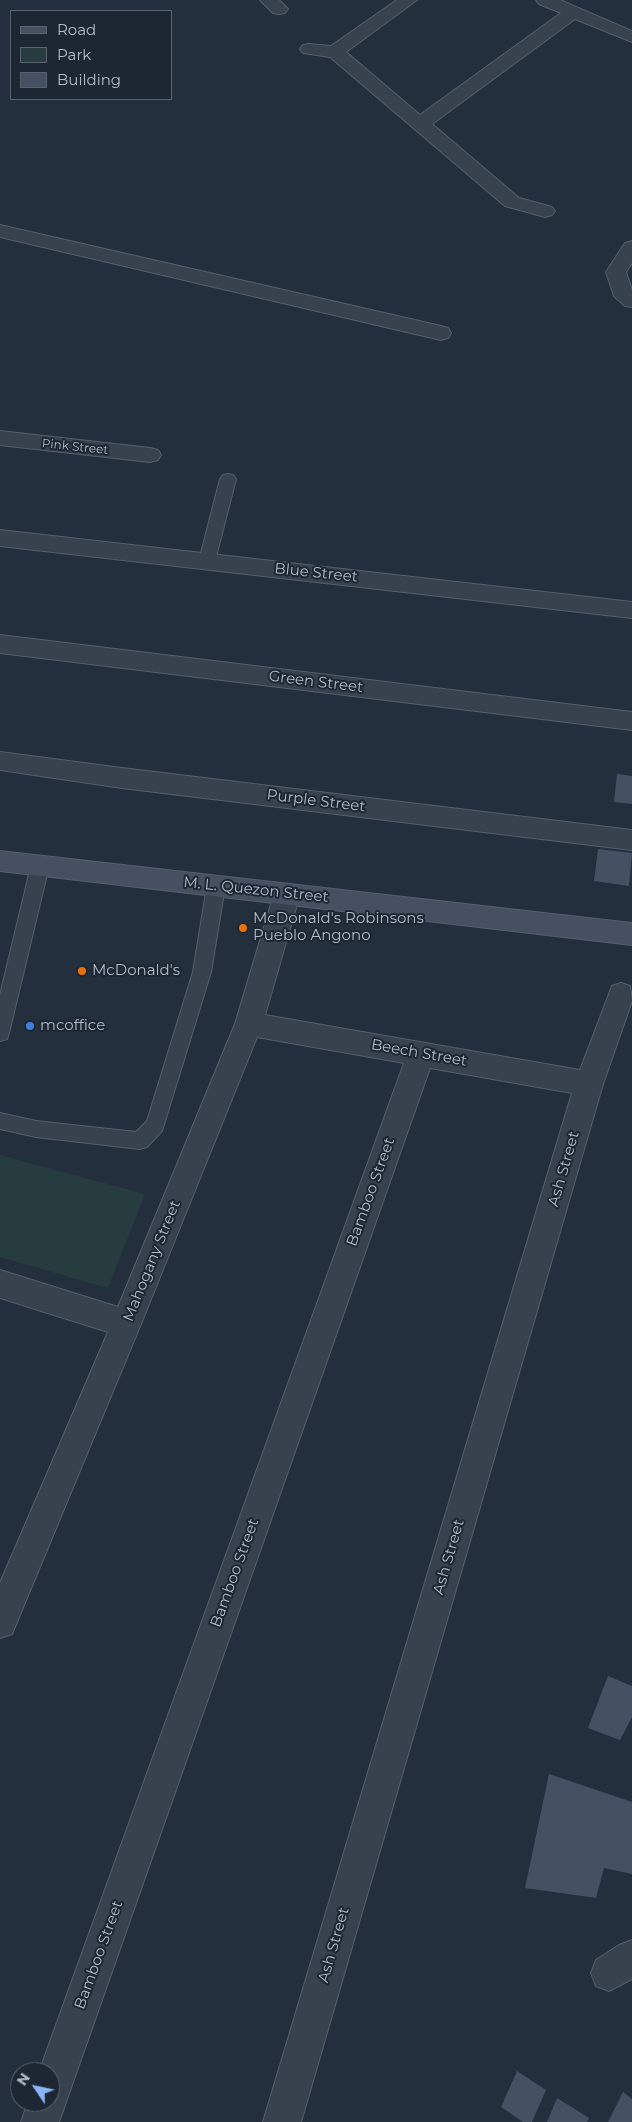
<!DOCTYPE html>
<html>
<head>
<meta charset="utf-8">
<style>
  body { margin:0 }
  #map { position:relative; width:632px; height:2122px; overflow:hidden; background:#242f3e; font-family:Montserrat,sans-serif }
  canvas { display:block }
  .legend { position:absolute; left:10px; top:10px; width:162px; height:90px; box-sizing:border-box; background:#1d2633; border:1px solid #59626f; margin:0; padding:6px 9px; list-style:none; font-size:15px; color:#b4bcc9 }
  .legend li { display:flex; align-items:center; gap:10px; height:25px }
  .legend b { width:25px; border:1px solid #59626f }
  .north { position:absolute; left:10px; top:2062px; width:50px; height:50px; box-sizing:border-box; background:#1d2633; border:1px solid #59626f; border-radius:50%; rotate:304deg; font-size:14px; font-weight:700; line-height:20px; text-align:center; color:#b4bcc9 }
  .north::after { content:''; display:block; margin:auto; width:18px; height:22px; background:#8ab4f8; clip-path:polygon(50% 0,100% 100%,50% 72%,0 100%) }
</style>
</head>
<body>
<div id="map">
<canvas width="632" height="2122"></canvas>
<ul class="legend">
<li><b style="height:6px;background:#465061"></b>Road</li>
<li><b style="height:14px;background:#263c3f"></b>Park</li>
<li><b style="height:14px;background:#455162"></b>Building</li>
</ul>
<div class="north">N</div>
</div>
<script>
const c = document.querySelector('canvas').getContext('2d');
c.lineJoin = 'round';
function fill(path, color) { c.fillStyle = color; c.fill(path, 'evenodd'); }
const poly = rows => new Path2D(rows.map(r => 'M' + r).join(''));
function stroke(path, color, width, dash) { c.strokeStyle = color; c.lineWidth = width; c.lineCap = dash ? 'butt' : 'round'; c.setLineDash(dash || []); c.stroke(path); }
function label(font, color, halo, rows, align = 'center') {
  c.font = font + ' Montserrat,sans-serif'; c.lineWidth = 4; c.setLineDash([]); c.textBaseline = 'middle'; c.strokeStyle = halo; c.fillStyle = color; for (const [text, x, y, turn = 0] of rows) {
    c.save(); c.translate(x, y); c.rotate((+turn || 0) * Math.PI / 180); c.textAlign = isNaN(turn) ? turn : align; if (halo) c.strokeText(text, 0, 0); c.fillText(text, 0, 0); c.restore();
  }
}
const green = poly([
  [0,1155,145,1194,108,1288,0,1257]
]);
const building = poly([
  [617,774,632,776,632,804,614,802],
  [598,849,632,853,629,886,594,881],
  [608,1676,632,1686,632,1717,620,1740,588,1728],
  [549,1774,632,1802,632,1874,604,1868,596,1898,525,1888],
  [517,2071,546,2090,532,2122,523,2122,501,2107],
  [623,2092,632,2099,632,2122,608,2122],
  [557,2098,589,2118,587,2122,547,2122]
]);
const lane = poly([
  [228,474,233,475,236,479,215,561,212,565,207,567,202,565,199,561,220,479,223,475,228,474],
  [40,859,46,861,49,866,9,1033,7,1039,0,1041,0,995,31,866,34,861,40,859],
  [216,879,222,881,225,886,211,972,162,1131,147,1147,140,1149,36,1137,0,1129,0,1113,36,1121,136,1132,147,1121,193,972,207,886,210,881,216,879]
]);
const street = poly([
  [260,0,279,0,288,9,285,13,279,14,273,13,260,0],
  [397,0,417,0,346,52,420,115,561,13,539,4,536,0,560,0,632,31,632,42,575,19,432,124,519,198,552,207,555,211,552,215,545,217,505,206,330,57,303,53,300,49,303,45,309,44,331,46,397,0],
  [0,225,441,326,448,328,451,333,448,338,441,340,0,237,0,225],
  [632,241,632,263,626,272,632,290,632,307,625,306,614,296,606,272,625,243,632,241],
  [0,431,150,448,158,450,161,455,158,460,150,462,0,445,0,431],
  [0,530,632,602,632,618,0,546,0,530],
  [0,635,632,712,632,730,0,653,0,635],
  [0,752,122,768,632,830,632,850,122,788,0,770,0,752],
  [287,884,296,887,300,894,265,1015,580,1070,612,986,621,983,630,986,632,1001,603,1084,301,2122,263,2122,572,1093,430,1068,59,2122,21,2122,28,2102,50,2102,50,2072,39,2072,404,1063,257,1037,141,1324,12,1634,0,1638,0,1583,108,1332,0,1298,0,1270,118,1307,235,1024,274,894,278,887,287,884],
  [632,1940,632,1979,609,1991,596,1986,591,1973,596,1960,619,1945,632,1940]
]);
const secondary = poly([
  [0,851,632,923,632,945,0,871,0,851]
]);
const markers = [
  [243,928,5,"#e8710a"],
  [82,971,5,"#e8710a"],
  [30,1026,5,"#3f7fe0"]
];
const farStreetnames = [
  ["Pink Street",75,447,6]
];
const streetNames = [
  ["Blue Street",316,573,6],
  ["Green Street",316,682,7],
  ["Purple Street",316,801,7],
  ["M. L. Quezon Street",256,890,6],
  ["Beech Street",419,1053,10],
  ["Ash Street",564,1169,-74],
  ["Bamboo Street",371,1192,-70],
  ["Mahogany Street",152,1261,-68],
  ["Ash Street",449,1557,-74],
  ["Bamboo Street",235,1573,-70],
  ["Ash Street",334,1945,-74],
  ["Bamboo Street",99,1955,-70]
];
const poiNames = [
  ["McDonald's Robinsons",253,919],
  ["Pueblo Angono",253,936],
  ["McDonald's",92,971],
  ["mcoffice",40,1026]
];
fill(green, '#263c3f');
fill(building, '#455162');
stroke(lane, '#565f6c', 2);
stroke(street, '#565f6c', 2);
stroke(secondary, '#565f6c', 2);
fill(lane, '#38414e');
fill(street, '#38414e');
fill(secondary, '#465061');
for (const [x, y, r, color] of markers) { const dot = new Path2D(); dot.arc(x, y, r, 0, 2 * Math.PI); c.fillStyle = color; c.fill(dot); stroke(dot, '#1d2633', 2); }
label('12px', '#b4bcc9', '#1d2633', farStreetnames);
label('15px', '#b4bcc9', '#1d2633', streetNames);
label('15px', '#b4bcc9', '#1d2633', poiNames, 'left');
</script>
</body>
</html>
